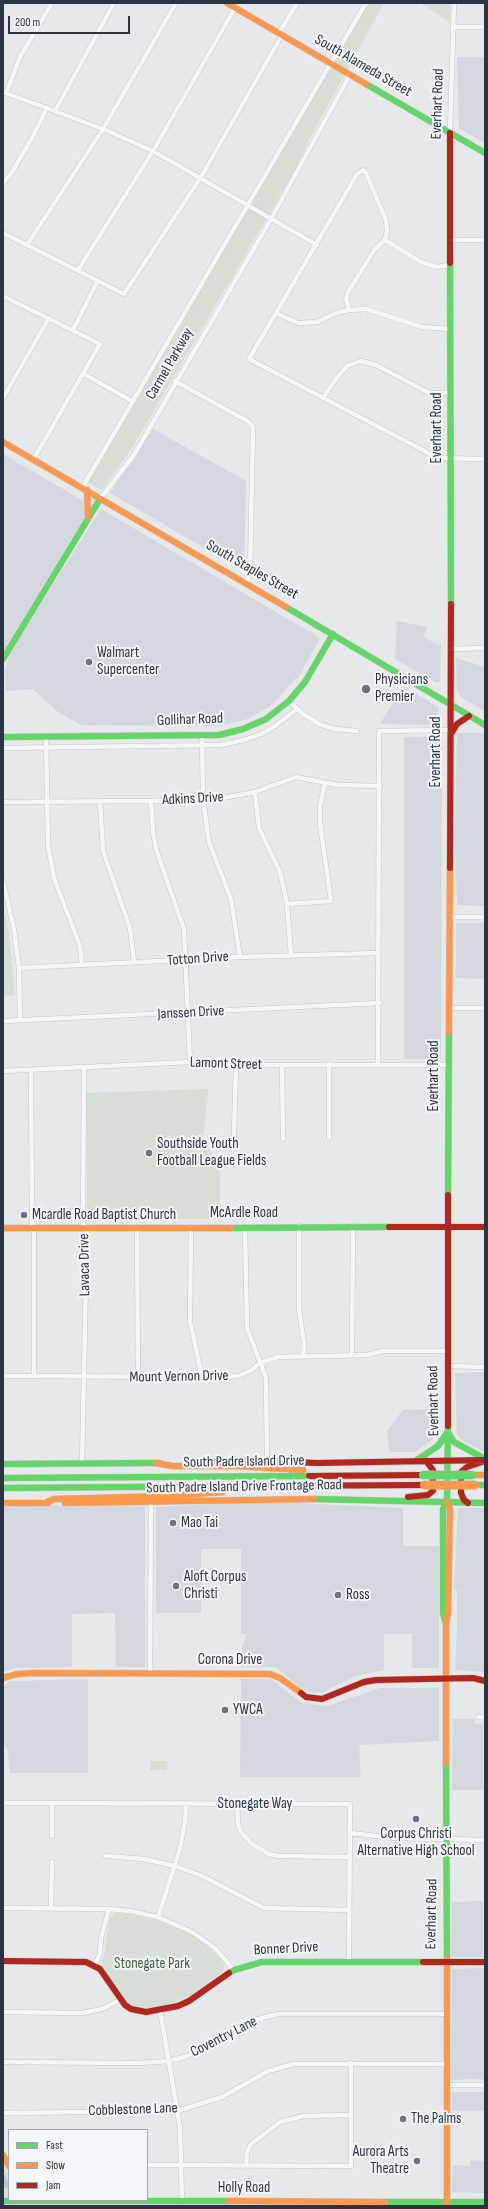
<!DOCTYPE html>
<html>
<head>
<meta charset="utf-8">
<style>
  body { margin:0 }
  #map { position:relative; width:488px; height:2209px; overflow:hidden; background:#e6e8ea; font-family:"Sofia Sans Condensed",sans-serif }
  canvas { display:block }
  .frame { position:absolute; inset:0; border:4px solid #2b3445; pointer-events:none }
  .legend { position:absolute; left:8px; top:2129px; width:140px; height:72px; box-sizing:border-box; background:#f4f6f9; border:1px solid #a4a8b1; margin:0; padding:5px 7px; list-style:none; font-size:12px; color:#2b3445 }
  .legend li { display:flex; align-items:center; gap:8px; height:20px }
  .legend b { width:20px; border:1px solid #a4a8b1 }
  .scale { position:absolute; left:8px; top:16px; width:122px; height:18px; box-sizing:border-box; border:2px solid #2b3445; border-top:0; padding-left:5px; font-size:12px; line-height:14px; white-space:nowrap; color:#2b3445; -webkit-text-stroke:3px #f4f6f9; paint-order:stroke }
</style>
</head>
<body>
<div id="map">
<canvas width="488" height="2209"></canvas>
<div class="frame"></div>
<ul class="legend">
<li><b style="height:5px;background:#63d668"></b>Fast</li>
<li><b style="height:5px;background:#ff974d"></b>Slow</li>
<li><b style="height:5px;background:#b3261e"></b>Jam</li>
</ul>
<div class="scale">200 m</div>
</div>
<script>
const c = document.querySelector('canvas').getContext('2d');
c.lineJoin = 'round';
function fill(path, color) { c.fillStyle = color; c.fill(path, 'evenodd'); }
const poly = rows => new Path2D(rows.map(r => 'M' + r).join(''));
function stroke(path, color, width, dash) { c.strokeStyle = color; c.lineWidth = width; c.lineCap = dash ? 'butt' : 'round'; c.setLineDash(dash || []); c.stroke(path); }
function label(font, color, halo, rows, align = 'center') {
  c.font = font + ' "Sofia Sans Condensed",sans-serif'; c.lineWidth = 4; c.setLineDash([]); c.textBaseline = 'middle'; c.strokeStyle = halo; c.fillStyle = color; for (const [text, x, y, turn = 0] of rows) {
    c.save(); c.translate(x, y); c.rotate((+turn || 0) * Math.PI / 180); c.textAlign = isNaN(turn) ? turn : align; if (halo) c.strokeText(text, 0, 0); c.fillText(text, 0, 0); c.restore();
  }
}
const built = poly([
  [457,57,485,57,485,143,459,128],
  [153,429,246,481,244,571,110,493],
  [3,454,87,503,88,511,3,652],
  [101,509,320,638,298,678,296,678,272,705,248,719,218,726,81,725,58,712,33,689,6,691,5,670,11,651],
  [397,621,427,627,424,637,438,645,441,644,440,681,437,683,395,659],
  [456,658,485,667,485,712,461,697,457,691],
  [403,686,438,707,440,725,380,724],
  [457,733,485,733,485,906,457,905,455,841],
  [442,736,441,1059,404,1059,404,737],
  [456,923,485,923,485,979,456,978],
  [485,1372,485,1452,463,1441,457,1435,455,1373],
  [436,1409,433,1439,415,1452,390,1452,387,1431,403,1410],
  [241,1503,295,1503,403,1508,403,1546,439,1546,439,1668,412,1668,412,1634,384,1634,384,1670,356,1676,323,1692,313,1693,302,1689,276,1667,242,1667,242,1647,247,1634,241,1634,241,1549,201,1549,201,1613,156,1613,156,1507],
  [72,1505,145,1507,145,1667,116,1667,115,1613,72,1614,72,1667,15,1668,3,1672,3,1506],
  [458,1508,485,1508,485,1672,455,1670,457,1627,457,1591,454,1590],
  [88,1679,88,1773,10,1773,8,1751,3,1741,3,1687,10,1681],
  [241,1679,271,1679,302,1703,327,1706,380,1688,439,1688,439,1741,359,1745,361,1777,240,1777],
  [453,1719,475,1719,475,1724,483,1723,483,1790,452,1790],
  [483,1901,483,1957,451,1957,452,1902],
  [485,1968,485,2081,481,2079,451,2080,452,1969],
  [452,2092,485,2092,485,2111,452,2111],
  [470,2160,485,2161,485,2193,452,2192,453,2165,470,2166]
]);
const green = poly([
  [368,3,384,3,307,143,299,163,132,448,102,490,88,483],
  [420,3,450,3,450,22],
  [3,903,9,932,15,995,3,996],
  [208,1089,203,1140,220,1166,220,1219,87,1219,86,1093],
  [150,1761,167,1761,167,1770,150,1770],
  [114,1913,130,1914,158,1921,191,1934,209,1947,220,1958,224,1964,224,1971,191,1995,173,2003,147,2008,136,2007,128,2003,101,1963,104,1956,110,1918],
  [3,2163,9,2176,9,2200,13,2200,13,2206,3,2206]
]);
const canal = poly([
  [3,2177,7,2186]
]);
const street = poly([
  [455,27,485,27],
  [279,33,297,3],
  [3,92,103,129,153,151,317,245],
  [6,93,20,57,52,3],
  [55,111,114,3],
  [450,133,454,3],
  [3,183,12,172,32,138,47,108],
  [3,233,124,294,201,177,282,35],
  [385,240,421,262,436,267,450,265],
  [451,240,485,240],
  [27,245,103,129,176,3],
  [78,270,153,151,235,8],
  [3,296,100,344,33,460],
  [349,310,346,299,348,292,375,249,385,240,387,231,386,220,366,173,363,170,357,174,249,359,438,458,485,459],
  [278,314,298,323,317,322,336,313,349,310,366,309,422,327,451,329],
  [73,330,97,282],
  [84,374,132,401],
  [175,381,249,422,253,427,250,574,246,583],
  [3,398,49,318],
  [323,398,335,380,347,366,361,361,376,365,429,393,451,393],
  [82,488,366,3],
  [100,499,134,455,271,219,350,75],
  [450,649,485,648],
  [289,701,303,714,321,725,335,729,357,731],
  [202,735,203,799,209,842,231,899,240,957],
  [46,737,48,845,54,878,80,946,82,965],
  [3,748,221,745,244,740,261,734,275,726,297,709],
  [255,792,259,828,280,872,287,904,291,955],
  [100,801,103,851,130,928,134,962],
  [151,801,153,831,156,849,184,929,190,1062],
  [3,802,151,801,223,798,255,792,296,777,338,785,380,786],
  [3,881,14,929,19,968,20,1020],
  [287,904,331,901,320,823,320,806,325,783],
  [449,917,485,917],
  [19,968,240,957,378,953],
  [449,1008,485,1008],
  [3,1021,380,1003],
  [329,1064,329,1138],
  [378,1064,379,731,451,730],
  [282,1065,283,1139],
  [31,1070,32,1222,34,1234,34,1376],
  [3,1071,190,1062,215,1062,247,1065,448,1065],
  [234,1134,236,1064],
  [299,1226,299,1309,304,1344,303,1356],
  [137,1227,138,1378],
  [191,1227,190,1321,202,1377],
  [245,1227,247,1328,266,1378,267,1461],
  [352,1355,353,1226],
  [447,1366,485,1367],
  [3,1376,226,1377,238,1376,250,1371,260,1363,278,1357,367,1355,383,1351,447,1351],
  [82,1464,87,1233,83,1222,84,1067],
  [150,1673,151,1502],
  [478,1717,485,1717],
  [3,1803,350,1804,349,1961],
  [237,1804,238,1823,240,1831,252,1844,269,1854,279,1856,349,1857],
  [350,1833,394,1838,485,1840],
  [52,1836,52,1804],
  [106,1856,144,1859,175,1866,202,1876,264,1908,349,1910],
  [3,1908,109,1909,130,1911,158,1917,192,1932,215,1948,234,1970],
  [51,1908,52,1862],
  [158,1917,180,1849,185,1821,186,1804],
  [95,1966,100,1953,101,1938,109,1909],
  [160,2010,180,2127,182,2202],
  [3,2012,83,2013,102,2009,120,2000],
  [3,2062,139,2063,169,2061,184,2057,210,2047,254,2020,278,2014,446,2014],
  [446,2085,485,2085],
  [3,2113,177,2111,222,2097,268,2071,294,2064,446,2064],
  [147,2165,351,2166,351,2063],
  [246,2165,247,2152,251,2144,280,2122,303,2116,350,2115]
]);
const fast = poly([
  [366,84,485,153],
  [450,263,451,604],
  [286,607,485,725],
  [3,659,100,499],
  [3,737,219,735,243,729,266,719,289,701,305,682,333,634],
  [448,1195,449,1032],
  [231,1228,389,1227],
  [449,1434,454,1442,485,1459],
  [417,1460,438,1446,447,1433],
  [3,1464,159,1463],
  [3,1478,309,1476],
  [475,1485,485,1485],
  [3,1488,251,1486],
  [314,1499,485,1503],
  [446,1623,443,1614,443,1509,447,1502,448,1426],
  [446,1763,447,1959],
  [229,1973,234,1970,262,1962,423,1962],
  [3,2201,228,2201],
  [385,2202,485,2202]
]);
const slow = poly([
  [227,3,366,84],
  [3,442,286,607],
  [87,490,88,517],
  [449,1032,450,868],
  [3,1228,231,1228],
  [156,1463,173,1466,235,1466,303,1470],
  [472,1475,485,1475],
  [3,1503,48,1503],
  [45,1503,54,1499,165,1496,223,1492],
  [65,1503,314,1499],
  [3,1678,17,1674,35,1673,270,1674,280,1678,301,1693],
  [446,1763,446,1623,448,1613,450,1509,447,1502],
  [447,1959,447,2206],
  [3,2155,9,2166],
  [228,2201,385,2202]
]);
const jam = poly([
  [450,133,450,263],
  [451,734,457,724,469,716],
  [450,868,451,604],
  [448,1195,448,1426],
  [389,1227,485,1227],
  [191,1462,267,1461,317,1463,485,1460],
  [309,1476,423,1475],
  [251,1486,424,1485],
  [408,1497,428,1495,433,1491,433,1470,426,1461],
  [468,1503,464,1500,461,1493,461,1472,467,1467,482,1462],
  [301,1693,306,1697,322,1699,364,1682,376,1680,473,1678,485,1681],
  [3,1961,86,1962,100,1969,125,2005,131,2009,146,2012,178,2006,189,2001,229,1973],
  [423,1962,485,1962]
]);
const fastBridge = poly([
  [423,1475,472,1475]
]);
const slowBridge = poly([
  [424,1485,475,1485]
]);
const markers = [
  [89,662,4,"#6c737f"],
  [366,689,5,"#6c737f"],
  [149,1153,4,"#6c737f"],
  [24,1215,4,"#6c737f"],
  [173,1523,4,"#6c737f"],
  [176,1586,4,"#6c737f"],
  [338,1595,4,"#6c737f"],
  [225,1710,4,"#6c737f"],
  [416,1819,4,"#6c737f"],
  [403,2119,4,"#6c737f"],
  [417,2161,4,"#6c737f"]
];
const streetNames = [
  ["South Alameda Street",363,66,30],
  ["Everhart Road",438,104,-88],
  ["Carmel Parkway",170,364,-60],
  ["Everhart Road",437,428,-90],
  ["South Staples Street",252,570,30],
  ["Gollihar Road",190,720,-2],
  ["Everhart Road",436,752,-90],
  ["Adkins Drive",193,799,-3],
  ["Totton Drive",198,959,-4],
  ["Janssen Drive",191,1013,-3],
  ["Lamont Street",226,1064,2],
  ["Everhart Road",434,1076,-90],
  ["McArdle Road",244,1213],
  ["Lavaca Drive",85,1265,-91],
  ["Mount Vernon Drive",179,1377,-1],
  ["Everhart Road",434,1401,-91],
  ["South Padre Island Drive",244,1462,-1],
  ["South Padre Island Drive Frontage Road",244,1487,-1],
  ["Corona Drive",230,1660],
  ["Stonegate Way",255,1804],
  ["Everhart Road",432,1914,-89],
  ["Bonner Drive",286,1949,-3],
  ["Coventry Lane",224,2037,-27],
  ["Cobblestone Lane",133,2110,-2],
  ["Holly Road",244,2188]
];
const poiNames = [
  ["Walmart",97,653],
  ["Supercenter",97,670],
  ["Physicians",375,680],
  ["Premier",375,697],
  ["Southside Youth",157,1144],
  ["Football League Fields",157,1161],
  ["Mcardle Road Baptist Church",32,1215],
  ["Mao Tai",181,1523],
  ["Aloft Corpus",184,1577],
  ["Christi",184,1594],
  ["Ross",346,1595],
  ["YWCA",233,1710],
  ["Corpus Christi",416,1834,"center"],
  ["Alternative High School",416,1851,"center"],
  ["The Palms",411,2119],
  ["Aurora Arts",409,2152,"right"],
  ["Theatre",409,2169,"right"]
];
const parkNames = [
  ["Stonegate Park",152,1964]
];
fill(built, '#d4d7dd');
fill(green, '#d6ded6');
stroke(canal, '#b4c4d5', 4.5);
stroke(street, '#c4c6c8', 5.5);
stroke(fast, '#c4c6c8', 7);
stroke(slow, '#c4c6c8', 7);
stroke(jam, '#c4c6c8', 7);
stroke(street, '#f5f6f7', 4.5);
stroke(fast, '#63d668', 6);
stroke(slow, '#ff974d', 6);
stroke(jam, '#b3261e', 6);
stroke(fastBridge, '#b8bbbf', 9, []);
stroke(slowBridge, '#b8bbbf', 9, []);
stroke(fastBridge, '#63d668', 8);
stroke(slowBridge, '#ff974d', 8);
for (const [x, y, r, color] of markers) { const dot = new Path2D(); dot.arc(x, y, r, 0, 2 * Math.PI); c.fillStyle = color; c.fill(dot); stroke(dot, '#f4f6f9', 1.5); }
label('15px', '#2b3445', '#f4f6f9', streetNames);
label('15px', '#2b3445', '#f4f6f9', poiNames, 'left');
label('15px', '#3f6138', '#f4f6f9', parkNames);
</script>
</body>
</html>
